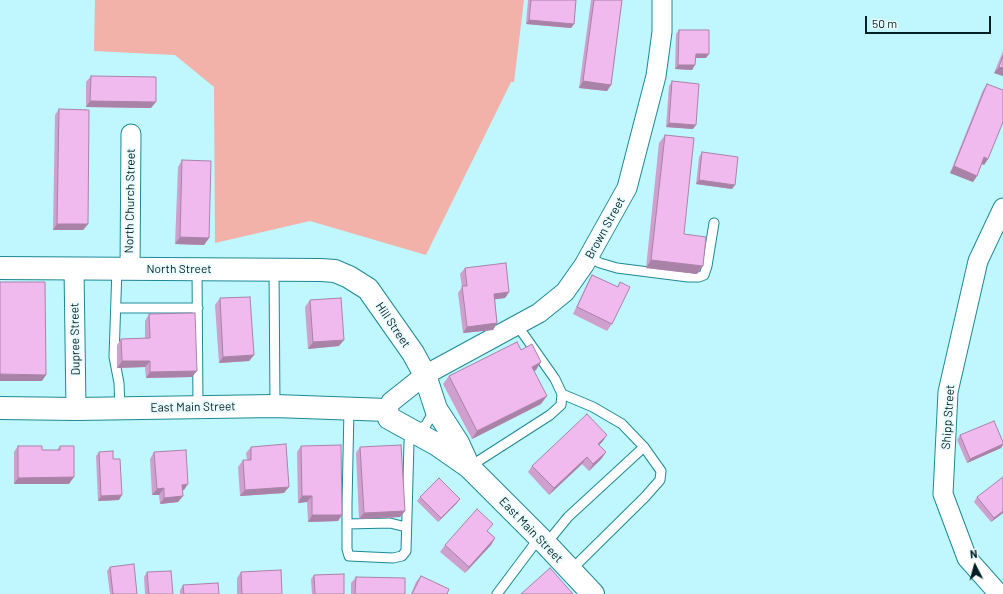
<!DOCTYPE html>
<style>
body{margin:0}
#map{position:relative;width:1003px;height:594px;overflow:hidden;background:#c0f6fe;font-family:Barlow,sans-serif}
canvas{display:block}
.north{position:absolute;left:955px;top:546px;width:40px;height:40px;-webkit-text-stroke:3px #eafcfe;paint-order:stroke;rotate:354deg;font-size:11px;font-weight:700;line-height:16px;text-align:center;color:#001f23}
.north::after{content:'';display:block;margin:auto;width:14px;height:18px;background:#001f23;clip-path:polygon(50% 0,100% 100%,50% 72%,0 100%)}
.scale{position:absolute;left:865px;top:16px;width:126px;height:18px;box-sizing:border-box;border:2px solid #001f23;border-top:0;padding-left:5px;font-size:12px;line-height:14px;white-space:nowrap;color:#001f23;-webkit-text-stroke:3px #eafcfe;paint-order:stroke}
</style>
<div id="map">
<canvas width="1003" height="594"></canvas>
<div class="north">N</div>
<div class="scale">50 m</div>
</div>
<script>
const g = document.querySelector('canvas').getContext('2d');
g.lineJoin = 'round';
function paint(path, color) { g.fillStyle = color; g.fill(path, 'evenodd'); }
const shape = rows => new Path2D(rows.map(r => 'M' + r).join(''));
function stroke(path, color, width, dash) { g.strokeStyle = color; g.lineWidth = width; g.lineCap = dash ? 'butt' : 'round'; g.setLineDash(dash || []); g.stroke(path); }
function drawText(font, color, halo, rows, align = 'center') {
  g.font = font + ' Barlow,sans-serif'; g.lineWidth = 4; g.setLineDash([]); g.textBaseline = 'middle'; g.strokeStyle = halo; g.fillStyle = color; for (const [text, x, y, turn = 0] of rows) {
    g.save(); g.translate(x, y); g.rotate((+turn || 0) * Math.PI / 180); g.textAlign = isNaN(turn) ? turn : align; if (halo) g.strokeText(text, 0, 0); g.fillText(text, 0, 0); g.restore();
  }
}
const green = shape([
 [95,0,524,0,514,82,511,82,426,255,310,221,215,243,214,87,175,55,94,51]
]);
const lane = shape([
 [589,257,600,263,617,268,688,277,699,277,704,275,707,266,714,223],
 [117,268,114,357,119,383,120,408],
 [197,269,198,407],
 [274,270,275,406],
 [116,308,198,308],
 [562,394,593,407,622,424,644,447,661,471,660,480,645,497,570,571],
 [349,409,347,504,347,549,349,556,393,558,402,556,406,551,409,442,413,432,426,425,435,409],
 [469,467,550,415,561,405,562,394,555,379,517,325],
 [347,524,390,523,406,527],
 [546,544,568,517,644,447],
 [497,594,539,538]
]);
const street = shape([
 [74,268,76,409],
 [130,269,131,134],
 [387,410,391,402,425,375,539,313,565,292,584,265,627,188,656,76,662,32,662,0],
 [999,594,967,558,943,494,948,392,978,261,1003,208]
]);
const secondary = shape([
 [0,268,321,270,335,271,349,277,368,289,413,353,425,375,436,409,458,443,468,465],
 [0,408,76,409,275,406,387,410,389,418,436,444,469,467,546,544,593,594]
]);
const wall = shape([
 [528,0,576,0,574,24,571,28,526,24],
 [591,0,622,0,611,85,607,91,579,88],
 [679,30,706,58,696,58,692,70,675,69,676,34],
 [1003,51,1003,76,994,73],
 [91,76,151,108,86,107,86,82],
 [672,81,693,129,666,127,669,86],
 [987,84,988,159,984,165,982,164,977,176,973,182,950,173,983,90],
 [59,109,88,224,83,230,53,230,55,115],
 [665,135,684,234,697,274,646,268,659,143],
 [702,152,732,189,696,184,699,157],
 [182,160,209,238,204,245,175,244,178,167],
 [465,268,509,292,505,298,495,299,497,323,493,330,463,333,458,293,462,287,460,274],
 [592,275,617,287,620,282,612,324,607,331,573,314,588,282],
 [220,298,254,355,249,361,219,363,215,305],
 [310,300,339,346,308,349,305,307],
 [149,314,192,377,146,378,145,367,117,368,117,345,121,339,145,338,145,321],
 [521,350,536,370,534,371,541,404,472,439,443,384,449,376],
 [960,435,1003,442,1003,445,1001,448,967,463,957,440],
 [603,441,599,445,606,452,602,458,589,471,582,464,549,495,528,472,532,466],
 [18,446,42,450,57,450,60,446,69,484,14,484,14,452],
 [301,446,342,515,338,521,308,522,307,502,298,503,297,452],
 [251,447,284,493,240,496,238,467,243,460,247,460,246,453],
 [360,447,405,511,400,517,359,519,356,453],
 [99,452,113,459,119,500,98,501,96,456],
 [154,452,184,490,182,490,183,496,178,502,160,504,159,495,152,495,150,459],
 [420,497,457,503,438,522,417,501],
 [977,497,1003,513,991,522,974,502],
 [488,531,495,538,491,545,465,573,440,552,445,545],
 [110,567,137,594,110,594,107,571],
 [147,572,173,594,145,594,144,577],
 [241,572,282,594,237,594,237,578],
 [314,575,344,594,312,594,311,579],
 [421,576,447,594,411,594,416,582],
 [356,577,405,594,351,594,351,583],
 [183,585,219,594,180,594,180,590]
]);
const shadedWall = shape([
 [529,20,574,24,571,28,526,24],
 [696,54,709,54,706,58,693,58],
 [678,65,695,65,692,70,675,69],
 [999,67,1003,68,1003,76,994,73],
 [583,81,611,85,607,91,579,88],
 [90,101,156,102,151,108,86,107],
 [669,123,696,125,693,129,666,127],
 [984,157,988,159,984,165,980,163],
 [954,166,977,176,973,182,950,173],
 [699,180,735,185,732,189,696,184],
 [57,224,88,224,83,230,53,230],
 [180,237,209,238,204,245,175,244],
 [651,260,703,266,697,274,646,268],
 [509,292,505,298,490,300,494,294],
 [497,323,493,330,463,333,467,327],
 [344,340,339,346,308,349,313,342],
 [254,355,249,361,219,363,223,357],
 [122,361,150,361,145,367,117,368],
 [541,362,536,370,526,375,532,367],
 [197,371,192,377,146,378,150,372],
 [0,374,46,375,42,381,0,381],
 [547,396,541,404,472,439,477,431],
 [607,435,603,441,594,450,598,444],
 [1003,444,1001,448,967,463,970,459],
 [606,452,602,458,589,471,593,464],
 [587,457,582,464,549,495,554,488],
 [74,477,69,484,14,484,18,478],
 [188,484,184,490,177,491,182,485],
 [289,487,284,493,240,496,245,490],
 [164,488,159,495,152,495,157,489],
 [122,495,119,500,98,501,101,496],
 [183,496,178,502,160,504,164,498],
 [302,496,312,496,307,502,298,503],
 [460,499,457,503,438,522,441,518],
 [405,511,400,517,359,519,364,513],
 [1003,511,1003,513,991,522,994,518],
 [312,515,342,515,338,521,308,522],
 [495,538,491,545,465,573,469,567]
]);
const building = shape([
 [531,0,576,0,574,24,529,20,531,0],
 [594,0,622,0,611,85,583,81,594,0],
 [679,30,709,30,709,54,696,54,695,65,678,65,679,30],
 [1003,56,1003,68,999,67,1003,56],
 [91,76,156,77,156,102,90,101,91,76],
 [672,81,699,84,696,125,669,123,672,81],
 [987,84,1003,90,1003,122,988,159,984,157,977,176,954,166,987,84],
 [59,109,89,110,88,224,57,224,59,109],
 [665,135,694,138,684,234,706,237,703,266,651,260,665,135],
 [702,152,738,157,735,185,699,180,702,152],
 [182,160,211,161,209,238,180,237,182,160],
 [506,263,509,292,494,294,497,323,467,327,462,286,467,286,465,268,506,263],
 [592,275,618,287,620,282,630,287,612,324,577,307,592,275],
 [0,282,45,282,46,375,0,374,0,282],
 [250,297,254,355,223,357,220,298,250,297],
 [341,298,344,340,313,342,310,300,341,298],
 [195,313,197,371,150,372,150,361,122,361,121,339,150,338,149,314,195,313],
 [517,342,521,350,532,344,541,362,532,367,547,396,477,431,449,376,517,342],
 [587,414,607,435,598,444,606,452,593,464,587,457,554,488,532,466,587,414],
 [994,421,1003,442,1003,444,970,459,960,435,994,421],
 [286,444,289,487,245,490,243,460,251,460,251,447,286,444],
 [341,445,342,515,312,515,312,496,302,496,301,446,341,445],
 [401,445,405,511,364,513,360,447,401,445],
 [18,446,42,446,42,450,60,450,60,446,74,446,74,477,18,478,18,446],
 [186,450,188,484,182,485,183,496,164,498,164,488,157,489,154,452,186,450],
 [113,451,113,459,120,459,122,495,101,496,99,452,113,451],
 [1003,477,1003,511,994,518,977,497,1003,477],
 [439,478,460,499,441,518,420,497,439,478],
 [477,509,493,524,487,531,495,538,469,567,445,545,477,509],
 [134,564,137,594,113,594,110,567,134,564],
 [550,568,573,594,521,594,550,568],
 [281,570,282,594,242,594,241,572,281,570],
 [171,571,173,594,149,594,147,572,171,571],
 [344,574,344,594,315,594,314,575,344,574],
 [421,576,449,589,447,594,412,594,421,576],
 [356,577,405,578,405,594,355,594,356,577],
 [218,583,219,594,184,594,183,585,218,583]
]);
const streetNames = [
 ["North Church Street",130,201,-89],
 ["Brown Street",605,228,-61],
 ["North Street",179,269],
 ["Hill Street",393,325,56],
 ["Dupree Street",75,339,-91],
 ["East Main Street",193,407,-1],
 ["Shipp Street",948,417,-86],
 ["East Main Street",531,530,46]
];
paint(green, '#f2b1a9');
stroke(lane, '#1c8996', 11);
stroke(street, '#1c8996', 21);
stroke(secondary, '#1c8996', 24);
stroke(lane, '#fff', 9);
stroke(street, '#fff', 19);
stroke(secondary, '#fff', 22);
paint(wall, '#cfa0ce');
paint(shadedWall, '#a982a7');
paint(building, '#f1baef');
stroke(building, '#a982a7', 1);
drawText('12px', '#001f23', '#eafcfe', streetNames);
</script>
